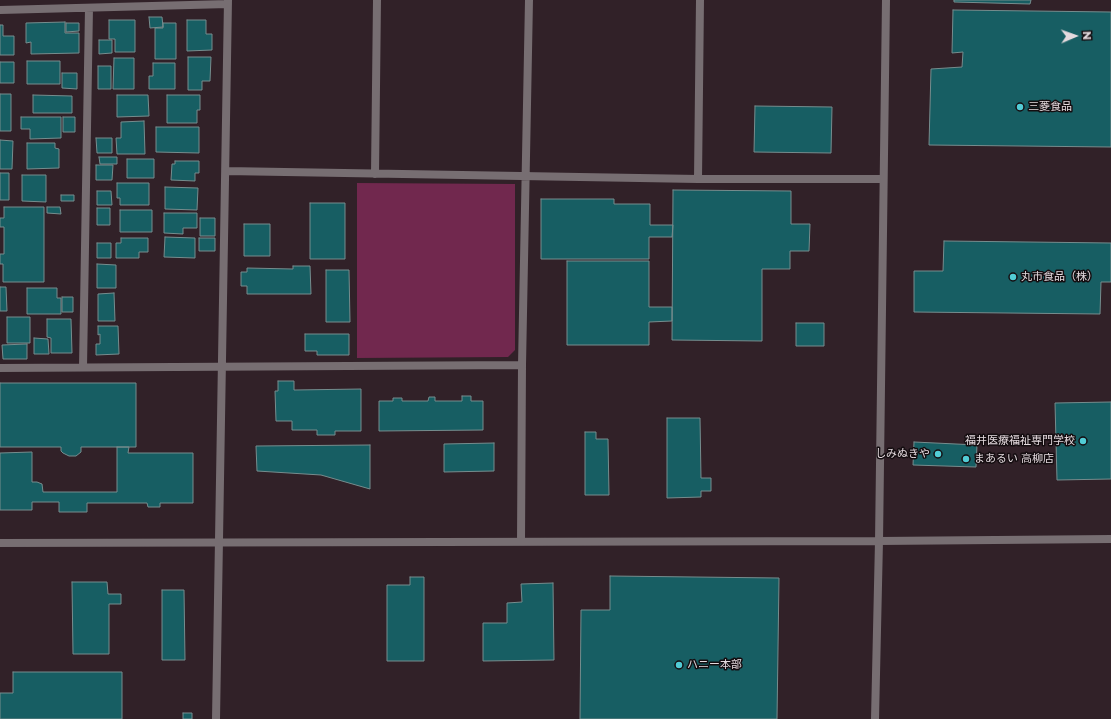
<!DOCTYPE html>
<meta charset="utf-8">
<style>
body{margin:0}
#map{position:relative;width:1111px;height:719px;overflow:hidden;background:#312128;font-family:Montserrat,sans-serif}
canvas{display:block}
.north{position:absolute;left:1055px;top:16px;width:40px;height:40px;-webkit-text-stroke:3px #140d10;paint-order:stroke;rotate:88deg;font-size:11px;font-weight:700;line-height:16px;text-align:center;color:#e4dade}
.north::after{content:'';display:block;margin:auto;width:14px;height:18px;background:#e4dade;clip-path:polygon(50% 0,100% 100%,50% 72%,0 100%)}
</style>
<div id="map">
<canvas width="1111" height="719"></canvas>
<div class="north">N</div>
</div>
<script>
const g = document.querySelector('canvas').getContext('2d');
g.lineJoin = 'round';
function paint(path, color) { g.fillStyle = color; g.fill(path, 'evenodd'); }
const shape = rows => new Path2D(rows.map(r => 'M' + r).join(''));
function stroke(path, color, width, dash) { g.strokeStyle = color; g.lineWidth = width; g.lineCap = dash ? 'butt' : 'round'; g.setLineDash(dash || []); g.stroke(path); }
function drawText(font, color, halo, rows, align = 'center') {
  g.font = font + ' Montserrat,"Noto Sans JP",sans-serif'; g.lineWidth = 3; g.setLineDash([]); g.textBaseline = 'middle'; g.strokeStyle = halo; g.fillStyle = color; for (const [text, x, y, turn = 0] of rows) {
    g.save(); g.translate(x, y); g.rotate((+turn || 0) * Math.PI / 180); g.textAlign = isNaN(turn) ? turn : align; if (halo) g.strokeText(text, 0, 0); g.fillText(text, 0, 0); g.restore();
  }
}
const green = shape([
 [357,183,515,184,515,350,508,357,357,358]
]);
const building = shape([
 [954,0,1031,0,1030,4,954,2,954,0],
 [953,10,1111,12,1111,147,929,145,931,69,962,67,963,52,952,53,953,10],
 [149,17,162,17,163,27,150,28,149,17],
 [109,20,135,20,135,52,115,52,115,39,109,39,109,20],
 [187,20,206,20,206,34,212,34,212,50,187,51,187,20],
 [65,22,65,33,79,33,79,53,31,54,31,42,26,43,26,23,65,22],
 [66,23,79,23,79,31,66,32,66,23],
 [163,23,176,23,176,59,155,59,155,28,163,28,163,23],
 [0,25,3,25,3,36,14,36,14,55,0,55,0,25],
 [99,40,112,40,112,53,99,54,99,40],
 [188,57,211,57,210,81,202,81,202,90,188,90,188,57],
 [114,58,134,58,134,89,113,89,114,58],
 [27,61,60,61,60,84,27,84,27,61],
 [0,62,14,62,14,83,0,83,0,62],
 [153,63,175,63,175,89,149,89,149,76,153,76,153,63],
 [98,66,111,66,111,89,98,89,98,66],
 [62,73,77,73,77,89,62,88,62,73],
 [0,94,11,94,11,131,0,131,0,94],
 [33,95,72,96,72,113,33,113,33,95],
 [117,95,148,95,149,116,117,117,117,95],
 [167,95,200,95,200,110,197,110,197,123,167,123,167,95],
 [755,106,832,107,831,153,754,152,755,106],
 [21,117,61,117,61,138,30,139,30,129,21,129,21,117],
 [63,117,75,117,75,132,63,132,63,117],
 [144,121,145,154,117,154,116,138,121,138,121,122,144,121],
 [156,127,199,127,199,153,156,152,156,127],
 [96,138,112,138,112,153,97,153,96,138],
 [0,140,13,141,12,169,0,169,0,140],
 [27,143,55,143,55,148,59,149,59,168,27,169,27,143],
 [99,157,117,157,117,164,100,164,99,157],
 [127,159,154,159,154,178,127,178,127,159],
 [175,161,199,161,199,173,195,173,195,181,171,180,172,164,175,164,175,161],
 [96,165,113,165,112,180,96,180,96,165],
 [0,173,9,173,9,200,0,200,0,173],
 [22,175,46,175,46,202,22,201,22,175],
 [117,183,149,183,149,205,120,205,120,198,117,198,117,183],
 [165,187,198,188,197,210,165,209,165,187],
 [673,190,791,191,791,224,810,224,809,251,790,251,790,269,762,269,762,341,672,340,673,190],
 [97,191,111,191,112,205,97,205,97,191],
 [61,195,74,195,74,201,61,201,61,195],
 [541,199,614,199,614,204,650,204,650,225,673,225,672,237,649,237,649,259,541,259,541,199],
 [310,203,345,203,345,259,310,259,310,203],
 [4,207,44,207,44,282,3,282,3,264,0,264,0,254,4,254,4,227,0,227,0,218,4,218,4,207],
 [47,207,60,207,61,214,47,213,47,207],
 [97,208,110,208,110,225,97,225,97,208],
 [120,210,152,210,152,232,120,232,120,210],
 [164,213,197,213,197,228,183,228,183,234,164,233,164,213],
 [200,218,215,218,215,236,200,236,200,218],
 [244,224,270,224,270,256,244,256,244,224],
 [165,237,195,238,195,258,164,257,165,237],
 [121,238,148,238,148,252,139,252,139,258,116,258,116,243,121,243,121,238],
 [199,238,215,238,215,251,199,251,199,238],
 [944,241,1111,243,1111,282,1101,282,1100,314,914,312,914,271,943,271,944,241],
 [97,243,111,243,111,258,97,258,97,243],
 [567,261,649,261,649,307,672,307,672,321,649,322,649,345,567,345,567,261],
 [97,264,116,265,116,288,97,288,97,264],
 [293,266,310,266,311,294,247,294,247,286,241,286,241,272,247,272,247,268,293,269,293,266],
 [326,270,349,270,350,322,326,322,326,270],
 [0,287,6,287,7,311,0,311,0,287],
 [27,288,57,288,57,298,61,298,61,314,27,314,27,288],
 [114,293,115,321,98,321,98,294,114,293],
 [62,297,73,297,73,312,62,312,62,297],
 [7,317,30,317,30,343,7,343,7,317],
 [47,319,71,319,72,353,51,353,51,338,47,337,47,319],
 [796,323,824,323,824,346,796,346,796,323],
 [98,326,118,326,119,354,96,355,96,344,100,344,100,334,98,335,98,326],
 [305,334,349,334,349,355,317,355,317,351,305,351,305,334],
 [34,338,48,339,49,354,34,354,34,338],
 [27,344,27,359,3,359,2,345,27,344],
 [278,381,294,381,294,390,361,389,361,431,335,431,335,435,317,435,317,430,292,430,292,421,276,421,275,391,278,391,278,381],
 [0,383,136,383,136,447,81,447,81,452,76,456,69,456,63,453,61,451,61,447,0,447,0,383],
 [462,396,471,396,471,401,483,401,483,430,379,431,379,401,393,401,393,398,402,398,402,401,428,401,429,397,435,397,435,401,462,401,462,396],
 [1111,402,1111,479,1057,480,1055,403,1111,402],
 [667,418,700,418,701,478,711,478,711,491,701,491,701,497,667,498,667,418],
 [585,432,596,432,596,439,608,439,609,495,585,495,585,432],
 [914,442,977,445,976,467,913,465,914,442],
 [494,443,494,471,444,472,444,444,494,443],
 [370,445,370,489,321,475,257,471,256,446,370,445],
 [117,447,129,447,128,453,193,453,193,503,160,503,160,507,148,507,147,503,87,503,87,512,59,512,59,502,32,502,32,510,0,510,0,453,32,452,32,482,37,482,42,484,43,492,117,492,117,447],
 [610,576,779,578,777,719,580,719,581,610,610,610,610,576],
 [410,577,424,577,424,661,387,661,387,585,410,585,410,577],
 [72,582,107,582,108,594,121,594,121,604,109,604,109,654,73,654,72,582],
 [553,583,554,660,483,661,483,623,507,623,507,603,522,602,521,584,553,583],
 [162,590,184,590,185,660,162,660,162,590],
 [13,672,122,672,122,719,0,719,0,693,13,693,13,672],
 [183,713,192,713,192,719,183,719,183,713]
]);
const minor = shape([
 [0,10,228,4],
 [226,171,698,179,883,179],
 [375,174,377,0],
 [698,179,700,0],
 [83,367,89,8],
 [0,368,522,365],
 [521,541,522,365,529,0],
 [216,719,228,0]
]);
const tertiary = shape([
 [0,543,879,541,1111,539],
 [875,719,879,541,886,0]
]);
const markers = [
 [1020,107,4,"#52ccd5"],
 [1013,277,4,"#52ccd5"],
 [1083,441,4,"#52ccd5"],
 [938,454,4,"#52ccd5"],
 [966,459,4,"#52ccd5"],
 [679,665,4,"#52ccd5"]
];
const poiNames = [
 ["三菱食品",1028,107],
 ["丸市食品（株）",1021,277],
 ["福井医療福祉専門学校",1075,441,"right"],
 ["しみぬきや",930,454,"right"],
 ["まあるい 高柳店",974,459],
 ["ハニー本部",687,665]
];
paint(green, '#71284e');
paint(building, '#175e63');
stroke(building, '#768d8e', 1);
stroke(minor, '#776e72', 8);
stroke(tertiary, '#776e72', 8);
for (const [x, y, r, color] of markers) { const dot = new Path2D(); dot.arc(x, y, r, 0, 2 * Math.PI); g.fillStyle = color; g.fill(dot); stroke(dot, '#140d10', 1.5); }
drawText('11px', '#e4dade', '#140d10', poiNames, 'left');
</script>
